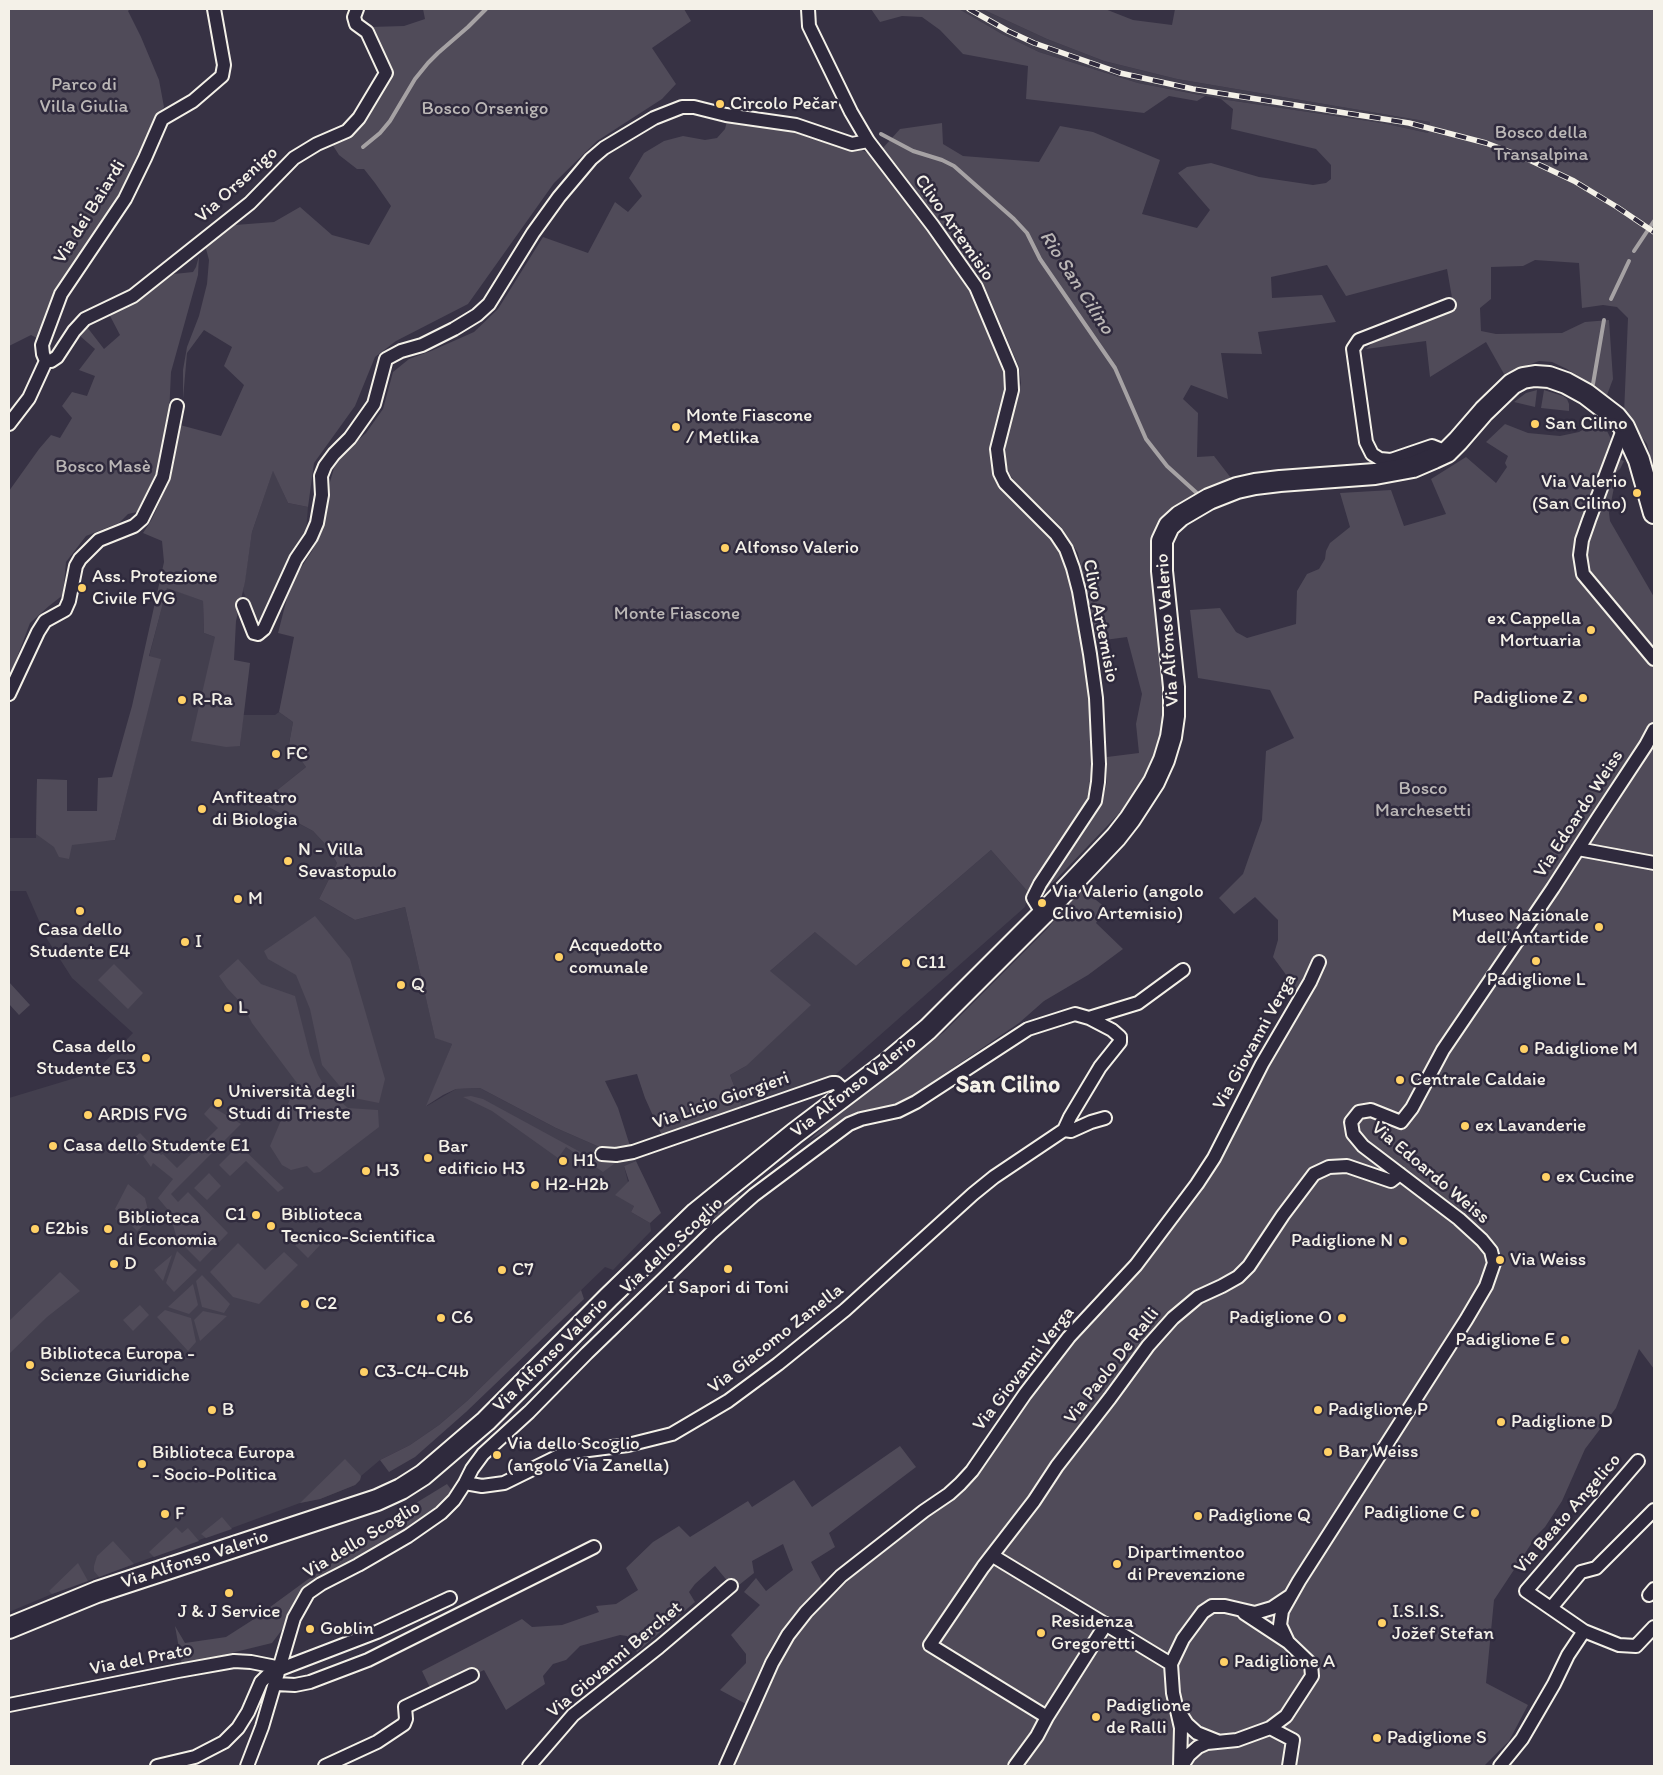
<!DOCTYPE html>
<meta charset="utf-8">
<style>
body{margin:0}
#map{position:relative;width:1663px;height:1775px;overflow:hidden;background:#373244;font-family:Itim,sans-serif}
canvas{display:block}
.frame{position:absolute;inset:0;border:10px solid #f4f1e8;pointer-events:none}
</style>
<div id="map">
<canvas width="1663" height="1775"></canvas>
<div class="frame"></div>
</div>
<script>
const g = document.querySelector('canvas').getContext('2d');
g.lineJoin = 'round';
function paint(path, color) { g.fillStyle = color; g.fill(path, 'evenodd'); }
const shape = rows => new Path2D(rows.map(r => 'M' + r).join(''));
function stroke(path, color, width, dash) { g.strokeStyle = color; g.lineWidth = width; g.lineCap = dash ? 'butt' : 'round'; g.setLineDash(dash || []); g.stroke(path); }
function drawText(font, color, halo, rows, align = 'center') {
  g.font = font + ' Itim,sans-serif'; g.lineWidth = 5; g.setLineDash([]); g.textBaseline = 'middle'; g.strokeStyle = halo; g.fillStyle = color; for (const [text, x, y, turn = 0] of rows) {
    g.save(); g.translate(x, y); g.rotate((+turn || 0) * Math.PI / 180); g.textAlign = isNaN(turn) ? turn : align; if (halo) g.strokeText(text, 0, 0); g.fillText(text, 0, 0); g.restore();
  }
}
const built = shape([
 [959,9,982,9,1047,39,1104,61,1177,79,1430,122,1428,133,1382,123,1221,99,1138,83,1039,52,1002,34],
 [273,470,288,503,308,507,306,531,300,548,259,626,243,591,252,532],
 [167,587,203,601,204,633,215,637,240,746,243,715,275,715,279,712,293,722,289,744,306,767,261,803,313,831,326,845,337,863,319,899,355,920,405,907,435,1037,452,1044,427,1106,456,1089,480,1088,556,1128,604,1149,651,1142,743,1109,730,1075,746,1066,770,971,816,931,856,966,991,850,1029,893,1025,907,836,1074,829,1089,635,1156,636,1161,624,1166,634,1206,631,1212,650,1223,651,1231,613,1270,605,1267,467,1401,439,1425,410,1445,380,1460,361,1476,360,1480,355,1485,320,1499,300,1503,52,1594,9,1612,9,1206,10,1187,9,1098,95,1072,133,1033,72,978,47,939,26,891,9,891,9,838,36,838,37,779,67,780,66,843,115,840,160,659,149,657]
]);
const green = shape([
 [9,9,130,9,128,11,141,37,159,80,164,107,159,113,121,195,55,293,41,340,31,335,9,346],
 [423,9,684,9,691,21,652,48,676,84,662,99,597,141,554,183,468,304,396,341,375,357,355,406,314,463,308,507,288,503,273,471,252,532,245,582,236,621,234,660,250,663,240,746,226,747,191,741,215,637,204,633,203,601,167,588,149,656,161,659,115,840,72,845,69,859,59,857,54,847,36,834,37,779,67,780,67,811,97,811,98,778,112,777,132,706,164,562,162,541,143,533,152,519,170,479,180,425,221,436,244,385,224,366,232,347,204,330,187,353,183,399,183,370,187,347,199,316,207,284,209,260,205,245,235,225,274,222,300,207,332,235,369,245,391,206,375,183,364,169,357,169,339,155,332,144,353,131,368,116,392,72,370,27,404,26,425,19],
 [871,9,959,9,1002,34,1039,52,1138,83,1205,96,1197,101,1169,96,1144,113,1026,99,1028,66,963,54,940,30,922,17,902,16,880,22],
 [982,9,1105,9,1133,20,1172,25,1175,9,1654,9,1654,471,1647,444,1624,414,1628,318,1617,307,1603,305,1582,308,1579,263,1535,260,1523,266,1491,267,1491,299,1480,308,1481,331,1496,334,1562,333,1585,322,1609,320,1613,379,1607,395,1567,369,1552,362,1539,361,1504,374,1486,342,1430,377,1426,341,1366,349,1379,337,1454,309,1447,269,1346,296,1327,265,1271,277,1272,298,1322,295,1336,322,1258,332,1262,354,1221,353,1228,399,1191,385,1183,399,1198,413,1197,457,1214,456,1231,478,1209,486,1172,507,1157,528,1151,556,1167,703,1162,738,1152,764,1129,803,1045,891,1101,806,1107,782,1107,757,1139,753,1136,724,1142,694,1127,637,1097,641,1078,553,1062,528,1015,482,1009,473,1005,460,1006,439,1021,383,1019,367,983,283,961,252,882,149,900,129,942,123,943,144,963,156,1039,162,1060,126,1093,132,1160,160,1142,214,1197,228,1210,210,1178,173,1187,167,1211,163,1259,177,1313,185,1326,183,1331,179,1331,165,1316,149,1231,129,1233,109,1221,99,1382,123,1428,133,1430,122,1177,79,1104,61,1047,39],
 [727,121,803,133,846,147,862,150,871,155,951,259,974,294,1003,363,1006,378,1000,486,1052,538,1063,555,1074,589,1082,641,1091,715,1094,761,1091,794,1078,819,1029,893,991,850,856,966,815,932,770,971,811,1005,746,1066,730,1075,743,1109,663,1138,645,1098,637,1074,605,1081,618,1108,630,1146,604,1149,556,1128,480,1088,456,1089,443,1095,426,1106,452,1044,435,1038,405,907,355,920,319,899,337,863,326,845,313,831,261,803,306,767,289,744,293,722,279,712,294,637,278,633,288,594,297,574,312,551,322,531,328,506,330,482,334,468,344,453,366,433,383,409,393,372,409,359,431,351,474,332,498,309,543,237,588,253,615,202,628,212,642,196,629,178,644,153,664,141,683,136,705,140,717,138,725,129],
 [199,256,198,275,171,372,169,415,163,450,149,493,137,512,128,514,119,523,86,536,66,562,63,595,49,606,30,623,9,679,9,491,39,449,51,435,60,438,72,418,62,406,72,392,87,396,95,376,79,370,95,349,80,336,87,327,104,349,120,335,109,314,133,304,174,274,193,272,196,267],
 [1537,390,1535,407,1514,402,1526,393],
 [1544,390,1563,396,1567,399,1569,404,1569,411,1541,408],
 [1598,421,1603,423,1612,441,1606,454,1624,461,1620,469,1612,476,1615,482,1609,513,1610,521,1654,597,1654,1369,1639,1349,1616,1408,1585,1449,1562,1501,1545,1527,1537,1535,1494,1600,1486,1683,1528,1705,1509,1741,1484,1766,732,1766,774,1667,792,1638,831,1596,872,1559,937,1509,1029,1398,1232,1135,1325,961,1317,956,1298,991,1273,957,1278,940,1278,920,1255,897,1234,914,1219,898,1243,874,1262,820,1266,751,1294,738,1270,690,1198,678,1190,610,1220,608,1236,632,1247,638,1296,624,1297,591,1307,574,1319,569,1325,559,1326,551,1330,543,1350,527,1340,493,1391,490,1404,526,1446,514,1431,479,1466,457,1496,483,1507,467,1505,463,1508,456,1486,442,1505,424,1528,433,1560,436,1579,432],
 [1081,888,1106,908,1096,923,1123,949,1088,975,1044,1001,1019,1023,910,1097,885,1108,848,1118,808,1141,844,1109,944,1032,1047,929],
 [315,916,350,959,385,1079,379,1103,349,1097,322,1065,310,1009,296,975,268,959,264,951],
 [238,959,261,984,295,996,310,1055,318,1075,327,1090,348,1108,378,1110,379,1127,320,1172,314,1173,307,1166,291,1170,282,1165,270,1146,297,1083,252,1023,243,1005,227,988,219,976],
 [114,964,143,993,128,1009,98,980],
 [9,982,30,1005,19,1015,9,1004],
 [471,1096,483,1099,595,1160,618,1161,603,1172,566,1147,558,1158,492,1111,463,1097],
 [211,1106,241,1124,171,1194,178,1202,188,1192,228,1233,200,1262,177,1239,169,1211,158,1198,173,1179,153,1163,151,1167,143,1156,147,1153,144,1149,137,1155,128,1143,140,1133,161,1155,163,1154,177,1168,218,1128,204,1114],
 [239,1145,284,1188,278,1192,246,1161,230,1176,219,1165],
 [636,1161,661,1213,650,1223,631,1212,634,1206,615,1195,629,1181,624,1166],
 [209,1173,221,1186,207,1200,194,1188],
 [128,1184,145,1198,150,1219,137,1231,115,1209],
 [738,1195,740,1196,739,1202,721,1217,714,1218,714,1215],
 [307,1233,320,1245,308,1258,295,1245],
 [238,1243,265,1270,284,1252,298,1265,259,1304,233,1297,210,1272],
 [177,1251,197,1270,174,1292,166,1283],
 [172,1255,163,1281,154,1270],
 [60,1272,80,1291,47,1317,9,1354,9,1321],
 [202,1275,230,1304,224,1313,202,1307,196,1281],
 [193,1284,198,1305,189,1314,168,1307],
 [581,1290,584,1299,466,1412,415,1457,389,1472,380,1460,410,1445,439,1425,467,1401],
 [140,1305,149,1315,133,1331,123,1320],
 [165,1310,191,1318,196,1342,188,1351,157,1317],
 [203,1311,227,1316,200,1341,194,1320],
 [900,1446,916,1467,829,1533,835,1547,811,1562,824,1586,799,1611,776,1639,762,1665,746,1704,720,1690,746,1663,746,1654,731,1635,760,1605,744,1592,756,1578,766,1591,793,1570,783,1544,752,1561,754,1573,734,1589,715,1566,695,1584,689,1592,695,1602,637,1652,627,1636,620,1635,580,1646,566,1660,553,1664,543,1676,545,1684,506,1710,484,1670,433,1694,422,1671,522,1619,532,1627,562,1625,599,1612,596,1606,616,1604,638,1590,626,1568,653,1542,679,1526,690,1537,748,1501,752,1507,794,1480,812,1507],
 [345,1459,361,1476,360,1480,355,1485,320,1499,300,1503],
 [447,1484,453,1492,422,1521,362,1557,321,1576,299,1593,287,1623,272,1643,182,1665,175,1626,185,1643,226,1637,251,1621,307,1580,393,1523,393,1517],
 [222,1517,232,1529,206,1538,201,1534],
 [176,1527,182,1533,188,1528,199,1541,154,1557,149,1552],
 [113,1541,134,1564,99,1577,94,1571,94,1566,97,1556],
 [78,1563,88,1581,52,1594,49,1591]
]);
const stream = shape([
 [881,134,913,151,942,160,954,166,1014,219,1027,233,1040,259,1115,368,1146,439,1167,466,1199,495],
 [363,147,380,133,390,121,415,79,428,63,438,53,468,27,486,9],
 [1634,251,1654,221],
 [1611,299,1629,261],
 [1593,384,1604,320]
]);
const street = shape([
 [808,9,809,26,851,112,868,141,933,226,976,287,1011,370,1012,390,997,449,1000,473,1005,483,1056,534,1066,549,1073,568,1079,591,1090,654,1096,698,1099,764,1098,782,1095,801,1040,884,1033,898,1043,914],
 [46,361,51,361,57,357,74,331,85,319,133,296,250,203,294,158,317,144,347,131,359,118,386,73,367,32,356,24,354,17,357,9],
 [9,424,29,398,46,361,43,354,42,345,61,294,125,199,145,158,162,119,193,101,222,76,224,65,214,9],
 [1624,427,1589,520,1582,540,1580,555,1583,574,1654,659],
 [1447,452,1432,446,1391,460,1380,459,1372,454,1366,442,1353,349,1359,340,1449,305],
 [243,605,254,633,258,634,264,629,296,559,311,537,317,523,322,495,321,476,325,466,334,454,350,438,374,404,386,359,401,351,422,345,454,329,477,315,489,304,533,233,559,197,591,159,604,148,654,118,682,107,694,107,726,115,796,125,852,144,868,141],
 [9,694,38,632,45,621,65,610,69,601,76,566,80,559,99,540,134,526,142,519,163,477,177,406],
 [1578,849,1654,863],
 [1064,1130,1071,1131,1091,1122,1105,1118],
 [602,1154,616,1155,633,1152,832,1083,836,1083,848,1094],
 [1638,1461,1526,1591,1584,1631,1619,1645,1636,1646,1654,1627],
 [465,1483,482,1486,504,1483,565,1453,628,1445,672,1434,728,1401,778,1364,845,1310,973,1194,994,1177,1064,1130,1070,1117,1100,1067,1120,1042,1120,1037,1112,1030,1089,1018],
 [993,1556,1171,1664],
 [1649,1595,1654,1589],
 [1551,1608,1581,1572,1596,1568,1654,1510],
 [1244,1613,1288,1642],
 [276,1684,295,1685,310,1682,368,1660,594,1547],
 [9,1705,178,1671,234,1661,251,1662,281,1668],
 [1180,1713,1187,1724,1197,1733,1217,1741],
 [1047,1717,930,1645,983,1567,1034,1501,1057,1466,1110,1398,1148,1346,1173,1318,1198,1297,1222,1286,1238,1277,1249,1266,1283,1215,1314,1174,1329,1167,1347,1166,1391,1181,1400,1174],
 [1270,1728,1293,1740,1289,1766],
 [157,1766,195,1757,224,1742,238,1728,248,1712,261,1682,270,1673,377,1632,450,1598],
 [247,1766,262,1727,294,1618,308,1593,321,1584,358,1565,408,1536,441,1513,454,1500,465,1483,472,1469,483,1454,529,1412,587,1353,712,1232,754,1195,849,1124,861,1119,898,1111,916,1102,1028,1029,1075,1014,1089,1018,1138,1003,1183,970],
 [325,1766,377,1742,404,1724,406,1719,405,1707,472,1675],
 [529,1766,573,1715,659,1647,731,1586],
 [726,1766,772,1663,788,1635,806,1612,841,1576,924,1511,949,1494,960,1484,972,1471,1025,1394,1069,1337,1136,1265,1197,1184,1214,1158,1262,1064,1310,982,1319,962],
 [1015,1766,1037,1736,1047,1717,1106,1624],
 [1180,1766,1181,1728,1173,1693,1171,1664,1183,1639,1203,1612,1212,1606,1225,1606,1255,1613,1272,1608,1290,1596],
 [1182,1766,1189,1755,1198,1747,1207,1743,1237,1740,1270,1728,1286,1716,1312,1676,1311,1664,1288,1642,1280,1625,1282,1611,1299,1581,1466,1320,1486,1286,1494,1263,1491,1251,1482,1240,1459,1219,1363,1146,1353,1134,1351,1122,1359,1112,1371,1110,1401,1122,1412,1108,1443,1050,1553,888,1598,818,1646,745,1654,730],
 [1500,1766,1522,1739,1554,1684,1568,1655,1584,1631]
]);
const primary = shape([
 [9,1628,97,1592,377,1500,401,1489,423,1475,486,1421,608,1298,696,1213,795,1133,890,1061,928,1029,1043,914,1116,837,1130,819,1154,782,1164,760,1171,737,1174,716,1174,687,1162,571,1162,541,1169,526,1180,516,1209,499,1237,488,1255,484,1280,481,1375,474,1413,467,1434,458,1447,452,1458,441,1484,411,1512,384,1523,378,1535,376,1549,377,1566,383,1586,394,1616,417,1624,427,1639,460,1654,513]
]);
const rail = shape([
 [969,9,1008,31,1034,43,1120,73,1193,89,1409,123,1486,143,1523,157,1574,181,1617,207,1654,232]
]);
const markers = [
 [720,104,5,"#ffd166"],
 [1535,424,5,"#ffd166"],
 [676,427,5,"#ffd166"],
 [1637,493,5,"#ffd166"],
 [725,548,5,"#ffd166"],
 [82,588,5,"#ffd166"],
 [1591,630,5,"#ffd166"],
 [1583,698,5,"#ffd166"],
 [182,700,5,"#ffd166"],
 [276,754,5,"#ffd166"],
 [202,809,5,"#ffd166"],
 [288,861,5,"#ffd166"],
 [238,899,5,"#ffd166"],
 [1042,903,5,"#ffd166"],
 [80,911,5,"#ffd166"],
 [1599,927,5,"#ffd166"],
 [185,942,5,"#ffd166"],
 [559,957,5,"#ffd166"],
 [1536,961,5,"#ffd166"],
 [906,963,5,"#ffd166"],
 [401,985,5,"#ffd166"],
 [228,1008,5,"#ffd166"],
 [1524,1049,5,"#ffd166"],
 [146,1058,5,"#ffd166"],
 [1400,1080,5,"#ffd166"],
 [218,1103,5,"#ffd166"],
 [88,1115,5,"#ffd166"],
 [1465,1126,5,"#ffd166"],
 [53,1146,5,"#ffd166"],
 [428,1158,5,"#ffd166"],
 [563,1161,5,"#ffd166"],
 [366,1171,5,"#ffd166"],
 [1546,1177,5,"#ffd166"],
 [535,1185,5,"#ffd166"],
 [256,1215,5,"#ffd166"],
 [271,1226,5,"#ffd166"],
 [35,1229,5,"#ffd166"],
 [108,1229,5,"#ffd166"],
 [1403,1241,5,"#ffd166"],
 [1500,1260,5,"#ffd166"],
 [114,1264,5,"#ffd166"],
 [728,1269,5,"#ffd166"],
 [502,1270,5,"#ffd166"],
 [305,1304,5,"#ffd166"],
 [441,1318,5,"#ffd166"],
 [1342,1318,5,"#ffd166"],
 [1565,1340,5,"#ffd166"],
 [30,1365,5,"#ffd166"],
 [364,1372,5,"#ffd166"],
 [212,1410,5,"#ffd166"],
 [1318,1410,5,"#ffd166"],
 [1501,1422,5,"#ffd166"],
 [1328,1452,5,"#ffd166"],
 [497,1455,5,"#ffd166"],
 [142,1464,5,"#ffd166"],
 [1475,1513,5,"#ffd166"],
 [165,1514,5,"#ffd166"],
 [1198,1516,5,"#ffd166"],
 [1117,1564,5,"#ffd166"],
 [229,1593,5,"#ffd166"],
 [1382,1623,5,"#ffd166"],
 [310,1629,5,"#ffd166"],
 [1041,1633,5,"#ffd166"],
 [1224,1662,5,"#ffd166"],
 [1096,1717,5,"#ffd166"],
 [1377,1738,5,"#ffd166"]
];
const parkNames = [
 ["Parco di",84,85],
 ["Villa Giulia",84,107],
 ["Bosco Orsenigo",485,109],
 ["Bosco della",1541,133],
 ["Transalpina",1541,155],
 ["Bosco Masè",103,467],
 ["Monte Fiascone",677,614],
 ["Bosco",1423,789],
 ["Marchesetti",1423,811]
];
const poiNames = [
 ["Circolo Pečar",730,104],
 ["Monte Fiascone",686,416],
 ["/ Metlika",686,438],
 ["San Cilino",1545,424],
 ["Via Valerio",1627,482,"right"],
 ["(San Cilino)",1627,504,"right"],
 ["Alfonso Valerio",735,548],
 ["Ass. Protezione",92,577],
 ["Civile FVG",92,599],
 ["ex Cappella",1581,619,"right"],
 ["Mortuaria",1581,641,"right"],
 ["Padiglione Z",1573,698,"right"],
 ["R-Ra",192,700],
 ["FC",286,754],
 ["Anfiteatro",212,798],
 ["di Biologia",212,820],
 ["N - Villa",298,850],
 ["Sevastopulo",298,872],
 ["Via Valerio (angolo",1052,892],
 ["Clivo Artemisio)",1052,914],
 ["M",248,899],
 ["Museo Nazionale",1589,916,"right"],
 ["dell'Antartide",1589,938,"right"],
 ["Casa dello",80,930,"center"],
 ["Studente E4",80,952,"center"],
 ["I",195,942],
 ["Acquedotto",569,946],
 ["comunale",569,968],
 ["C11",916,963],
 ["Padiglione L",1536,980,"center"],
 ["Q",411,985],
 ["L",238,1008],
 ["Casa dello",136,1047,"right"],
 ["Studente E3",136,1069,"right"],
 ["Padiglione M",1534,1049],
 ["Centrale Caldaie",1410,1080],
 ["Università degli",228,1092],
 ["Studi di Trieste",228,1114],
 ["ARDIS FVG",98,1115],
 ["ex Lavanderie",1475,1126],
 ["Casa dello Studente E1",63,1146],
 ["Bar",438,1147],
 ["edificio H3",438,1169],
 ["H1",573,1161],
 ["H3",376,1171],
 ["ex Cucine",1556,1177],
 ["H2-H2b",545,1185],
 ["C1",246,1215,"right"],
 ["Biblioteca",281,1215],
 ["Tecnico-Scientifica",281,1237],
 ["Biblioteca",118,1218],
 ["di Economia",118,1240],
 ["E2bis",45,1229],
 ["Padiglione N",1393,1241,"right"],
 ["Via Weiss",1510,1260],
 ["D",124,1264],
 ["C7",512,1270],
 ["I Sapori di Toni",728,1288,"center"],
 ["C2",315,1304],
 ["C6",451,1318],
 ["Padiglione O",1332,1318,"right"],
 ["Padiglione E",1555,1340,"right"],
 ["Biblioteca Europa -",40,1354],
 ["Scienze Giuridiche",40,1376],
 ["C3-C4-C4b",374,1372],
 ["B",222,1410],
 ["Padiglione P",1328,1410],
 ["Padiglione D",1511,1422],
 ["Via dello Scoglio",507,1444],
 ["(angolo Via Zanella)",507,1466],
 ["Bar Weiss",1338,1452],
 ["Biblioteca Europa",152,1453],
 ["- Socio-Politica",152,1475],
 ["Padiglione C",1465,1513,"right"],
 ["F",175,1514],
 ["Padiglione Q",1208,1516],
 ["Dipartimentoo",1127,1553],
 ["di Prevenzione",1127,1575],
 ["J & J Service",229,1612,"center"],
 ["I.S.I.S.",1392,1612],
 ["Jožef Stefan",1392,1634],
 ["Residenza",1051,1622],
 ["Gregoretti",1051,1644],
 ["Goblin",320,1629],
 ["Padiglione A",1234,1662],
 ["Padiglione",1106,1706],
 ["de Ralli",1106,1728],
 ["Padiglione S",1387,1738]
];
const streetNames = [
 ["Via Orsenigo",237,185,-42],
 ["Via dei Baiardi",90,212,-58],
 ["Clivo Artemisio",954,228,55],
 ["Clivo Artemisio",1100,621,79],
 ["Via Alfonso Valerio",1168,630,-94],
 ["Via Edoardo Weiss",1579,814,-57],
 ["Via Giovanni Verga",1255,1042,-61],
 ["Via Alfonso Valerio",854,1087,-38],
 ["Via Licio Giorgieri",721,1101,-19],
 ["Via Edoardo Weiss",1430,1173,40],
 ["Via dello Scoglio",672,1246,-43],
 ["Via Giacomo Zanella",776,1339,-38],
 ["Via Alfonso Valerio",551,1355,-45],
 ["Via Paolo De Ralli",1112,1366,-52],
 ["Via Giovanni Verga",1024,1369,-52],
 ["Via Beato Angelico",1568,1514,-49],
 ["Via dello Scoglio",362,1540,-31],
 ["Via Alfonso Valerio",195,1560,-18],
 ["Via del Prato",141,1660,-11],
 ["Via Giovanni Berchet",615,1660,-40]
];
const waterNames = [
 ["Rio San Cilino",1076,283,57]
];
const districtNames = [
 ["San Cilino",1008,1086]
];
paint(built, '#433f4e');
paint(green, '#504b59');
stroke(stream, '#a6a2a4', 4);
stroke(street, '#f4f1e8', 16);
stroke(primary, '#f4f1e8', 24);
stroke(street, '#2f2a3d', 12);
stroke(primary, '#2f2a3d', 20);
stroke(rail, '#f4f1e8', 5.5);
stroke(rail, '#2f2a3d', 4, [11]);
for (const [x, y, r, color] of markers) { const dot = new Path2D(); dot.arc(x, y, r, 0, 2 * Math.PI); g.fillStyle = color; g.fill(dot); stroke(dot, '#2f2a3d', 2); }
drawText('19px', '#bbb7b6', '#2f2a3d', parkNames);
drawText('19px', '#f4f1e8', '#2f2a3d', poiNames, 'left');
drawText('19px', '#f4f1e8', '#2f2a3d', streetNames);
drawText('italic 20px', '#bab6b5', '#2f2a3d', waterNames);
drawText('bold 24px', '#f4f1e8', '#2f2a3d', districtNames);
</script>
